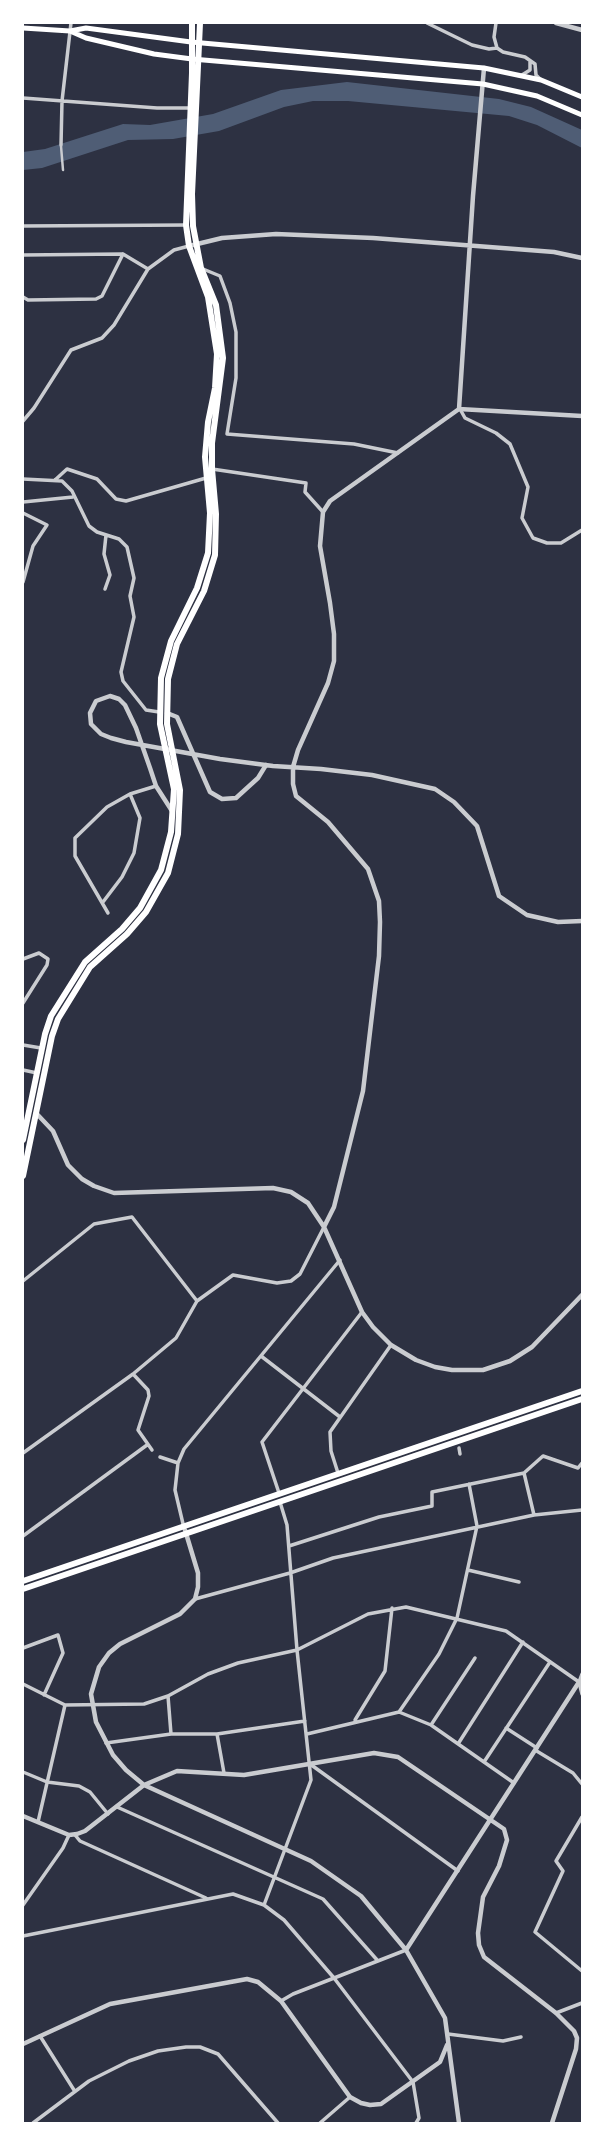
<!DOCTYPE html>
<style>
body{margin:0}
#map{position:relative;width:605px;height:2146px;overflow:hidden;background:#2d3142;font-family:Mulish,sans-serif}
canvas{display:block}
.frame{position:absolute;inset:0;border:24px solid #fff;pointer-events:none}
</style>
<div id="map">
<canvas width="605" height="2146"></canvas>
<div class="frame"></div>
</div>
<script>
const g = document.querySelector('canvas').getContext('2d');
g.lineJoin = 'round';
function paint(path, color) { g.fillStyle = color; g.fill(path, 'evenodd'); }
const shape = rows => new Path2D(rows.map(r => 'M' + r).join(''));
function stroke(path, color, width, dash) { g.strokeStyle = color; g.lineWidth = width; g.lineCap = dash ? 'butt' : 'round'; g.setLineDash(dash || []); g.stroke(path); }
const water = shape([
 [347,82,499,99,531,107,582,130,582,148,537,125,509,116,348,101,313,101,284,107,219,131,173,139,128,140,42,168,23,170,23,152,45,149,123,124,150,125,213,114,281,90]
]);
const pedestrian = shape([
 [61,146,63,170]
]);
const minor = shape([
 [427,23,472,45,489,49,497,48,503,52,525,57,535,64,536,75,540,79],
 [496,23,494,37,497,48],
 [522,75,530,70,530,62],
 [23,98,157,108,192,108],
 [61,145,62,101,71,23],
 [23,226,187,225],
 [123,254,148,269],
 [23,255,123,254,102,296,96,299,28,300,23,297],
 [203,269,220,276,230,303,236,332,236,378,227,434,354,444,398,453],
 [460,409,465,418,496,433,510,444,528,487,522,518,533,538,547,543,561,543,582,530],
 [23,421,34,408,71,350,102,338,114,325,148,269,174,250,189,246],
 [212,469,306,483,305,492,323,512],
 [23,479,62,481,72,491,89,526,97,532,119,539,127,547,134,578,130,596,134,617,121,672,123,681,146,710,159,712],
 [55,480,67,469,97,479,116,499,126,501,206,478],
 [23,502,73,497],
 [23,513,47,525,33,546,23,582],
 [105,589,110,575,104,554,106,535],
 [103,902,122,877,134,853,140,818,130,794],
 [108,913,75,856,75,838,107,807,130,794,156,786],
 [23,959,39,953,48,959,47,965,23,1003],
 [23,1045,41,1048],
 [23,1070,37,1073],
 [23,1281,94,1224,132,1217,197,1301],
 [261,1356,340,1417],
 [133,1374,148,1390,149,1396,138,1430,152,1450],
 [459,1448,460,1454],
 [23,1453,133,1374,176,1338,197,1301,233,1275,277,1283,291,1281,300,1274,324,1227],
 [160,1457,178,1463],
 [338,1473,331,1451,330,1432,391,1345],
 [279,1493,262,1442,362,1312],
 [534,1515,524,1473,543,1456,578,1468,582,1463],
 [184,1528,175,1490,178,1463,184,1449,340,1260],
 [23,1536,147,1445],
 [289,1546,379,1517,432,1506,432,1492,524,1473],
 [468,1570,519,1582],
 [195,1599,290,1573,333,1558,534,1515,582,1510],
 [23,1648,58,1635,63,1653,44,1695],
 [579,1682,582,1674],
 [23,1684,65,1705,144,1704,168,1696,208,1674,238,1663,297,1650,368,1614,406,1607,506,1631,579,1682,582,1694],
 [168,1696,171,1734],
 [399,1712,439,1654,457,1618,477,1526,469,1484],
 [355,1720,385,1671,392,1608],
 [431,1725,475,1658],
 [506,1728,537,1748],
 [217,1734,224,1773],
 [307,1734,399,1712,431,1725,514,1783],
 [106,1743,171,1734,217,1734,305,1721],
 [458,1744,523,1642],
 [535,1750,573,1773,582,1784],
 [484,1762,550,1662],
 [310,1764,458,1871],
 [23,1772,47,1782,79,1786,90,1792,108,1814],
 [117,1807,323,1899,378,1961],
 [582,1817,556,1861,563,1871,535,1932,582,1971],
 [38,1822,65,1705],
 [75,1835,80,1841,206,1898],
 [23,1905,63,1848,69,1835],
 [264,1905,311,1780,297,1650,287,1525,280,1502],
 [23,1936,233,1894,264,1905,284,1920,334,1978,413,2082,419,2118,416,2123],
 [281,2001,293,1994,406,1950],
 [556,2013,582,2003],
 [448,2034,503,2041,521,2037],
 [40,2036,74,2090],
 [33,2123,89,2081,129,2061,158,2051,186,2047,200,2047,218,2054,278,2123],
 [320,2123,350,2097]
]);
const tertiary = shape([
 [556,23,582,30],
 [189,246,222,238,276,234,373,238,554,252,582,258],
 [459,409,473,196,484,68],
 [167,713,177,717,210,792,222,799,236,798,258,778,266,765],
 [172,811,156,786,150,768,136,728,125,705,119,699,110,696,96,701,90,713,91,724,101,734,111,738,126,742,220,759,273,766,321,769,372,775,435,789,454,802,477,826,499,896,527,915,558,922,582,921],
 [36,1113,53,1131,68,1165,82,1179,94,1186,114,1193,273,1188,291,1192,308,1203,324,1227,362,1312,373,1327,391,1345,416,1360,435,1367,452,1370,483,1370,510,1361,532,1347,582,1295],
 [324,1227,334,1207,363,1091,379,956,380,922,379,901,368,869,328,822,296,796,293,784,293,767,298,750,328,683,334,661,334,634,330,603,320,546,323,512,330,501,459,409,582,416],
 [185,1530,198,1573,198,1587,195,1599,180,1614,120,1644,109,1653,99,1667,91,1694,96,1722,113,1755,126,1770,144,1785,311,1861,361,1896,406,1950,445,2018,459,2123],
 [23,1816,69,1835,77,1834,85,1831,144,1785,177,1771,244,1775,374,1753,398,1757,504,1829,507,1840,499,1866,483,1897,478,1933,479,1945,484,1957,556,2013,574,2031,577,2038,576,2049,552,2123],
 [406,1950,579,1682],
 [23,2044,110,2004,247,1979,258,1982,281,2001,350,2097,361,2103,370,2105,381,2104,440,2062,447,2045]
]);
const secondary = shape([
 [23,28,70,31,86,28,191,42,484,68,541,80,582,97],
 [70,31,86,38,154,54,192,59,483,84,537,96,582,115]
]);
const primary = shape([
 [23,1140,45,1034,51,1016,85,962,122,929,140,908,161,870,171,832,174,789,160,724,161,678,171,641,197,588,208,553,210,513,205,457,208,422,215,388,217,354,208,297,189,246,186,225,192,73,192,23],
 [23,1176,52,1036,58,1019,90,967,127,934,146,912,168,873,178,834,180,790,167,724,168,679,177,644,204,591,215,555,216,514,212,469,212,443,223,358,216,305,201,268,193,226,192,194,200,23]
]);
const trunk = shape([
 [23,1581,582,1391],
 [23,1589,582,1399]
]);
paint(water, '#4f5d75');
stroke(pedestrian, '#caccd0', 2.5);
stroke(minor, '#caccd0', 3.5);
stroke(tertiary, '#caccd0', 4.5);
stroke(secondary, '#fff', 5);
stroke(primary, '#fff', 6);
stroke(trunk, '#fff', 6);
</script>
